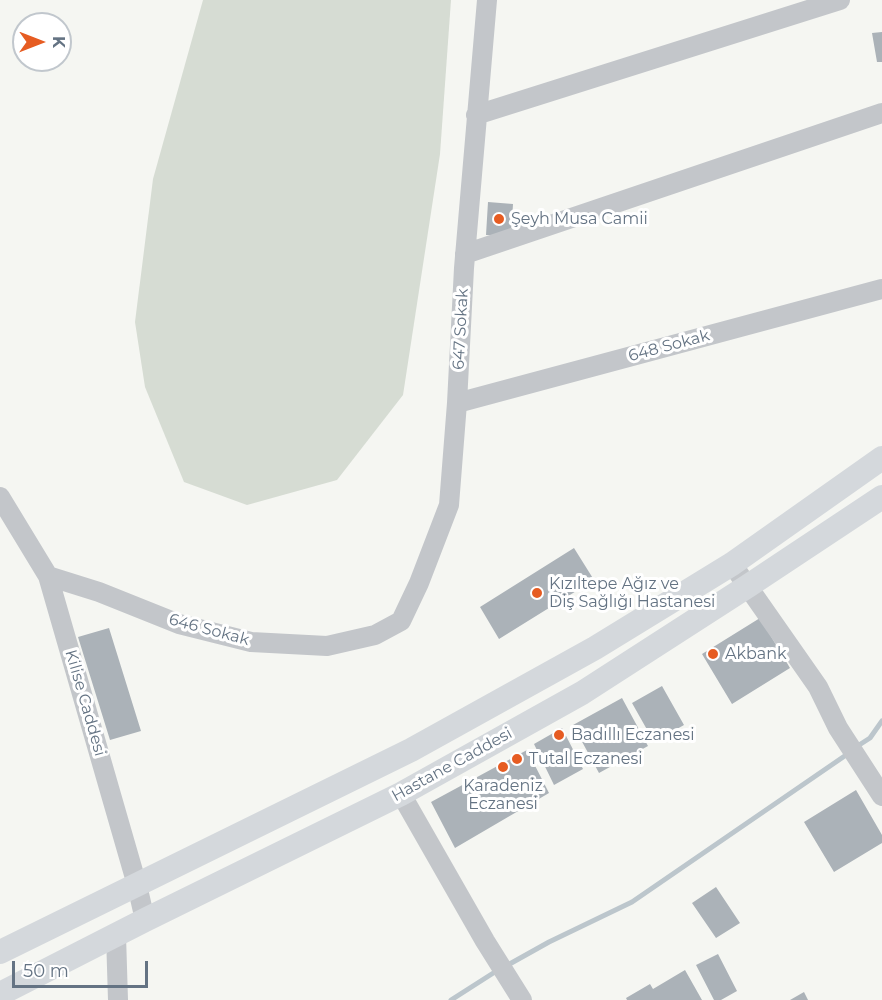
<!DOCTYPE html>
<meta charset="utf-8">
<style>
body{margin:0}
#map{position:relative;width:882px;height:1000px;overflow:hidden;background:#f5f6f2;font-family:Montserrat,sans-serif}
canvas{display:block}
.north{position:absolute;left:12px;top:12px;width:60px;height:60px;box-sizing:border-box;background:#fff;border:2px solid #c1c7cd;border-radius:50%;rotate:90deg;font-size:16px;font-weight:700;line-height:24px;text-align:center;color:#647383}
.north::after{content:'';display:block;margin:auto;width:21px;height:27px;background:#e65c22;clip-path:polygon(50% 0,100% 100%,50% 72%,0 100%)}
.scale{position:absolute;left:12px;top:961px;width:136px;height:27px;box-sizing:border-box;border:3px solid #647383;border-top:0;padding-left:8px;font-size:18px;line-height:21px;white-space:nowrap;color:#647383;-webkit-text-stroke:4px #fff;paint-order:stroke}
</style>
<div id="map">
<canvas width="882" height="1000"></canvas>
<div class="north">K</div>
<div class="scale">50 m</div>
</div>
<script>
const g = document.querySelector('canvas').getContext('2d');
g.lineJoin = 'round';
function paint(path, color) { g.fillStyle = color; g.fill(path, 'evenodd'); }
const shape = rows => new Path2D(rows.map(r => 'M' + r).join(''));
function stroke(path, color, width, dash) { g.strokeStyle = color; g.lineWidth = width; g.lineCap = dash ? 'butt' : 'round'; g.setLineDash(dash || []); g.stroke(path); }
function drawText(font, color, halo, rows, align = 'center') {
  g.font = font + ' Montserrat,sans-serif'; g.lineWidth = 6; g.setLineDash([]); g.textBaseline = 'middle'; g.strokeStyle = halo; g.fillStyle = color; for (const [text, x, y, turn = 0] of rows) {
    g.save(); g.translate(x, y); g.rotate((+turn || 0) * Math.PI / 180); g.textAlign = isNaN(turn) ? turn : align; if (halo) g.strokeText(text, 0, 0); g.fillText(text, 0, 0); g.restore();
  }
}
const green = shape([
 [203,0,451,0,440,154,403,395,337,480,247,505,184,482,145,387,135,322,153,179]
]);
const stream = shape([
 [856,747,870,738,882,721],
 [506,966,549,942,632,902,849,753],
 [451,1000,498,970]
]);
const building = shape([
 [882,32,882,62,877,62,872,33],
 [488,202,513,204,511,236,486,235],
 [574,548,594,580,499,639,480,607],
 [760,618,790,668,732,704,702,654],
 [109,628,141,731,110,740,78,637],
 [662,686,684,725,654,742,632,703],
 [622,698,648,746,599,773,573,725],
 [562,728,583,769,554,785,534,744],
 [527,750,549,793,455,848,431,802],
 [856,790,882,835,882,843,834,872,804,822],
 [716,887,740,923,716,938,692,903],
 [718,954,737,991,721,1000,714,1000,696,965],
 [685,970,702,1000,627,1000,626,998,650,984,653,989],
 [804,992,808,1000,790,1000]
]);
const minor = shape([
 [476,115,840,0],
 [465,254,882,113],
 [457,403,882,289],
 [0,497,48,576,137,885,145,920],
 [732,564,818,687,838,728,882,796],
 [48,576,99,592,179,624,251,642,327,646,375,635,401,621,419,583,449,505,457,403,464,268,487,0],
 [401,794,485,941,522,1000],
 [116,935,118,1000]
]);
const major = shape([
 [0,952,411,750,595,648,732,564,882,458],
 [0,994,145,920,401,794,582,693,748,586,882,497]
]);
const markers = [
 [499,219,6,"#e65c22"],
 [537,593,6,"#e65c22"],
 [713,654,6,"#e65c22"],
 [559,735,6,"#e65c22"],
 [517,759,6,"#e65c22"],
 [503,767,6,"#e65c22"]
];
const poiNames = [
 ["Şeyh Musa Camii",511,219],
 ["Kızıltepe Ağız ve",549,584],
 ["Diş Sağlığı Hastanesi",549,602],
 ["Akbank",725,654],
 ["Badıllı Eczanesi",571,735],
 ["Tutal Eczanesi",529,759],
 ["Karadeniz",503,786,"center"],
 ["Eczanesi",503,804,"center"]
];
const streetNames = [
 ["647 Sokak",461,329,-87],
 ["648 Sokak",669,346,-15],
 ["646 Sokak",209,630,15],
 ["Kilise Caddesi",85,703,74],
 ["Hastane Caddesi",452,765,-29]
];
paint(green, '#d6dcd3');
stroke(stream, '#bcc6cc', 5);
paint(building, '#abb2b8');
stroke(minor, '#c3c6ca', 20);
stroke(major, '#d4d8dc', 24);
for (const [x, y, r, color] of markers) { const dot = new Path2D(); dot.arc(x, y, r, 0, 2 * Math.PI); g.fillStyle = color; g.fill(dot); stroke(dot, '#fff', 2); }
drawText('16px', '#647383', '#fff', poiNames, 'left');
drawText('16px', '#647383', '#fff', streetNames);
</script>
